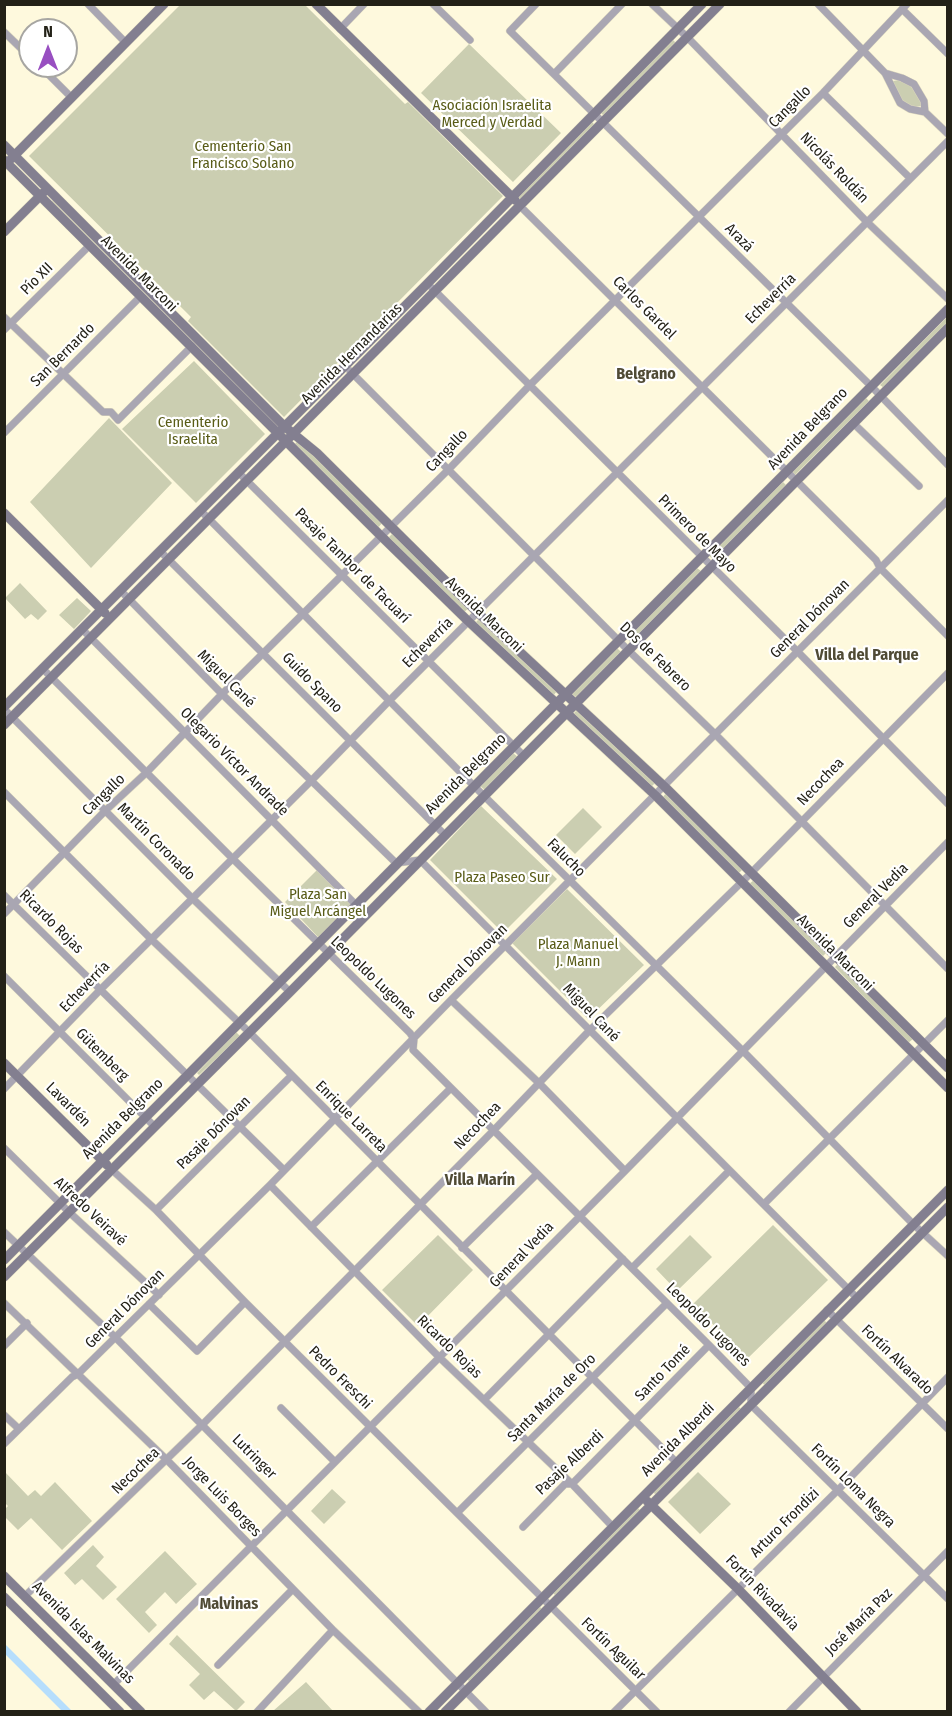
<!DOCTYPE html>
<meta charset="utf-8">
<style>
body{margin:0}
#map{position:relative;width:952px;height:1716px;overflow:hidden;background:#fef9dd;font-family:"Fira Sans Condensed",sans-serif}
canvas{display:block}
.frame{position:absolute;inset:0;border:6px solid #232117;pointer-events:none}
.north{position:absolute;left:18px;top:18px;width:60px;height:60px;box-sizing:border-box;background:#fff;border:2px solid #a7a6a2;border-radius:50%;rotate:0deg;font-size:16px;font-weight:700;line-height:24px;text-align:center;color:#232117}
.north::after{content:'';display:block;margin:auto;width:21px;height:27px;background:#984fc1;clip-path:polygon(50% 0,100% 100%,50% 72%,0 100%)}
</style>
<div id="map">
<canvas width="952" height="1716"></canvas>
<div class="frame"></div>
<div class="north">N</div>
</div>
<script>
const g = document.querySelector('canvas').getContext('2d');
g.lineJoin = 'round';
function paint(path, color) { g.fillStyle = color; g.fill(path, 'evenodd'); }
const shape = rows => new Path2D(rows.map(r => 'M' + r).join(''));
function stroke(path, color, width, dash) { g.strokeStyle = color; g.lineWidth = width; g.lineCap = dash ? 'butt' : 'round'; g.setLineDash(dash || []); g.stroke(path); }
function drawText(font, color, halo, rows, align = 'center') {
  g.font = font + ' "Fira Sans Condensed",sans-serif'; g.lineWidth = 4.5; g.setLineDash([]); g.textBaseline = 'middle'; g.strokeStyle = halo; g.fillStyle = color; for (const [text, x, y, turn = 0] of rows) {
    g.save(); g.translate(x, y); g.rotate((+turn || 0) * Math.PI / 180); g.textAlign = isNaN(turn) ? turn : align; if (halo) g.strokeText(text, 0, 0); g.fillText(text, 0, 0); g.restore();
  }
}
const green = shape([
 [180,5,305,5,405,104,408,102,503,196,284,417,188,321,191,317,29,156],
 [673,40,677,44,604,116,600,112],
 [469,44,561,133,513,182,421,93],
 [899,80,911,86,920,100,921,106,915,107,904,103,894,91,893,81],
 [590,120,595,125,521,200,516,195],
 [54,199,277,423,274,425,51,202],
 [947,317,947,325,884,388,880,385],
 [194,361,265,434,196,503,122,429],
 [866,398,869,401,795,475,792,472],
 [109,418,172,483,91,568,30,502],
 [298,440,382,523,378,528,294,445],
 [783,482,786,485,713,559,709,556],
 [393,533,469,608,464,612,388,538],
 [697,568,701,571,630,642,627,638],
 [20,583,47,611,38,620,31,614,25,619,5,598],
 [77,598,91,611,74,629,59,615],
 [480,618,557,691,553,696,475,623],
 [617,648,621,652,576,697,572,694],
 [578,709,656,782,651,787,573,714],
 [513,753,518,757,485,790,480,786],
 [666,793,743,869,739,873,663,797],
 [481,806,557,879,503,933,430,860],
 [583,808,602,827,575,854,556,835],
 [317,870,352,905,319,938,285,902],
 [754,880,827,952,823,956,749,884],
 [567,889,644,965,588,1019,512,943],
 [839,963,913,1039,908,1043,835,967],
 [236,1032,240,1036,199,1075,197,1073],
 [773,1225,828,1280,747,1359,693,1304],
 [438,1235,473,1270,418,1326,382,1290],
 [690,1235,712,1257,677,1291,656,1269],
 [824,1320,827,1323,765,1386,762,1382],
 [738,1406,741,1409,656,1495,653,1492],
 [5,1472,28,1496,35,1490,41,1496,55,1482,92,1521,62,1550,31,1518,18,1530,5,1517,5,1509,8,1506,5,1503],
 [698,1472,731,1504,700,1534,668,1502],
 [332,1489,346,1502,324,1524,311,1511],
 [637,1507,640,1510,555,1595,552,1592],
 [93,1545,104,1557,96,1566,117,1587,103,1600,82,1579,75,1585,64,1573],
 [165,1551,197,1584,176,1604,165,1592,145,1612,157,1625,149,1633,116,1599],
 [540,1607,543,1610,470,1682,467,1679],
 [177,1635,245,1702,236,1711,214,1691,204,1700,189,1685,200,1674,169,1644],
 [306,1682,333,1711,273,1711]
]);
const canal = shape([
 [4,1648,68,1712]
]);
const street = shape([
 [88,4,126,43],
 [433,4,470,40],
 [536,4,510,31,871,386,948,465],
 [652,4,688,38,867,222,948,299],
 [818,4,885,73,900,103,910,109,925,112,948,134],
 [902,9,948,54],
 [340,29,364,4],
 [4,32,30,57],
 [40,66,72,98],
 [885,73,902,78,914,84,924,101,925,112],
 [554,74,622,4],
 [823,93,910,178],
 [520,206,876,560,880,568,948,636],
 [432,288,797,651,948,804],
 [4,317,103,412,111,412,118,420,192,346],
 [4,330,89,246],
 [350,371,628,650,715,734,948,969],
 [853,423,919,486],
 [4,433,140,297],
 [238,472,524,756],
 [200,510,475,787,743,1051,913,1224,948,1256],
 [160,551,445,835],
 [120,590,222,694,396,863,420,860,857,1298],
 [82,629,366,915],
 [42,668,233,859,410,1033,414,1039,413,1050,709,1345,751,1388,751,1405,948,1599],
 [4,709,192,898,290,992],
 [4,792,151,939,249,1032,676,1462],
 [4,895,284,1170],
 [4,914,105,811,147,772,222,694,448,470,529,386,823,93,907,4],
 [4,976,155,1127],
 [451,1000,539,1083,625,1171],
 [4,1089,100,990,312,780,389,701,948,141],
 [4,1148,69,1212,159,1295],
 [111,1169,156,1210,245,1302,657,1712],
 [270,1185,439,1357,572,1484,612,1526],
 [764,1204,948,1020],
 [156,1210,291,1076],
 [311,1227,451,1088],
 [4,1232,115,1337,486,1712],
 [462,1248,537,1174],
 [633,1267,729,1171],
 [4,1303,167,1460,333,1630,419,1712],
 [149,1304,197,1351,245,1302],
 [827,1310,948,1429],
 [4,1346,27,1323],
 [484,1400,623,1259],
 [281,1408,335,1462],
 [4,1415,19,1429],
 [4,1444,72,1377,78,1374,270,1185,451,1000,948,500],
 [457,1513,667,1303],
 [523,1527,565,1484,572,1484,709,1345],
 [25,1596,202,1425,493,1131,589,1031,752,872,948,673],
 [218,1665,293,1589],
 [114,1684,625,1171,948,842],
 [257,1712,333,1630],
 [614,1712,839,1489,948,1377],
 [789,1712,948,1551]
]);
const secondary = shape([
 [316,4,515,200],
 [4,145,284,426,317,453,477,612,664,786,948,1068],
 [11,159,164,4],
 [4,160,381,536,468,621,655,795,948,1088],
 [4,232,43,193],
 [4,513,105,613],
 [4,707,427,284,702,4],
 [4,725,720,4],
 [4,1063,107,1165],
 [4,1260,948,309],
 [4,1277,290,992,948,328],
 [647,1501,738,1589,857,1712],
 [4,1576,141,1712],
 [4,1597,120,1712],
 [429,1712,948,1190],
 [445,1712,948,1207]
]);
const parkNames = [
 ["Asociación Israelita",492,106],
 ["Merced y Verdad",492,123],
 ["Cementerio San",243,147],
 ["Francisco Solano",243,164],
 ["Cementerio",193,423],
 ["Israelita",193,440],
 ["Plaza Paseo Sur",502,878],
 ["Plaza San",318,895],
 ["Miguel Arcángel",318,912],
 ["Plaza Manuel",578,945],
 ["J. Mann",578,962]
];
const streetNames = [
 ["Cangallo",790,107,-45],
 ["Nicolás Roldán",834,168,46],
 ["Arazá",739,238,45],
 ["Avenida Marconi",139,274,45],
 ["Pío XII",37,279,-45],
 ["Echeverría",771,299,-45],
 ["Carlos Gardel",644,308,45],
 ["Avenida Hernandarias",352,354,-45],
 ["San Bernardo",63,355,-45],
 ["Avenida Belgrano",808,429,-46],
 ["Cangallo",447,451,-46],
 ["Primero de Mayo",697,534,45],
 ["Pasaje Tambor de Tacuarí",352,566,45],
 ["Avenida Marconi",484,615,44],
 ["General Dónovan",810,619,-45],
 ["Echeverría",428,643,-45],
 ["Dos de Febrero",655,657,44],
 ["Miguel Cané",226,679,45],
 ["Guido Spano",312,683,45],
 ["Olegario Víctor Andrade",234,762,45],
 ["Avenida Belgrano",466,774,-45],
 ["Necochea",821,782,-46],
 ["Cangallo",104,795,-44],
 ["Martín Coronado",156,842,45],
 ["Falucho",566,858,45],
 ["General Vedia",876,896,-45],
 ["Ricardo Rojas",51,922,45],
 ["Avenida Marconi",835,953,45],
 ["General Dónovan",468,964,-45],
 ["Leopoldo Lugones",373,978,44],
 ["Echeverría",85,987,-46],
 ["Miguel Cané",591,1013,46],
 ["Gütemberg",102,1055,45],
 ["Lavardén",68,1105,45],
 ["Enrique Larreta",351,1117,45],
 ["Avenida Belgrano",123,1119,-45],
 ["Necochea",478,1126,-46],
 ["Pasaje Dónovan",214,1133,-45],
 ["Alfredo Veiravé",90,1212,43],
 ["General Vedia",522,1255,-46],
 ["General Dónovan",125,1309,-45],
 ["Leopoldo Lugones",708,1325,45],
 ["Ricardo Rojas",449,1347,44],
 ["Fortín Alvarado",897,1360,44],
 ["Santo Tomé",663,1373,-46],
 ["Pedro Freschi",340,1378,45],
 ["Santa María de Oro",552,1398,-45],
 ["Avenida Alberdi",678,1440,-45],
 ["Lutringer",254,1457,45],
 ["Pasaje Alberdi",570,1463,-43],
 ["Necochea",136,1471,-44],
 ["Fortín Loma Negra",853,1486,45],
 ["Jorge Luis Borges",222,1497,46],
 ["Arturo Frondizi",785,1523,-45],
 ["Fortín Rivadavia",762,1593,46],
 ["José María Paz",859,1622,-45],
 ["Avenida Islas Malvinas",83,1633,45],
 ["Fortín Aguilar",613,1649,44]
];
const neighbourhoodNames = [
 ["Belgrano",646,375],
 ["Villa del Parque",867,656],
 ["Villa Marín",480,1181],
 ["Malvinas",229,1605]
];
paint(green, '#cbceb1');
stroke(canal, '#b6defc', 7);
stroke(street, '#dbd6bd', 8);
stroke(secondary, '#dbd6bd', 10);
stroke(street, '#a9a6b2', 7);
stroke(secondary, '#837f90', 9);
drawText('15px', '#595c17', '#fff', parkNames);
drawText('15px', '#232117', '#fff', streetNames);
drawText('bold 16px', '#504b35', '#fff', neighbourhoodNames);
</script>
